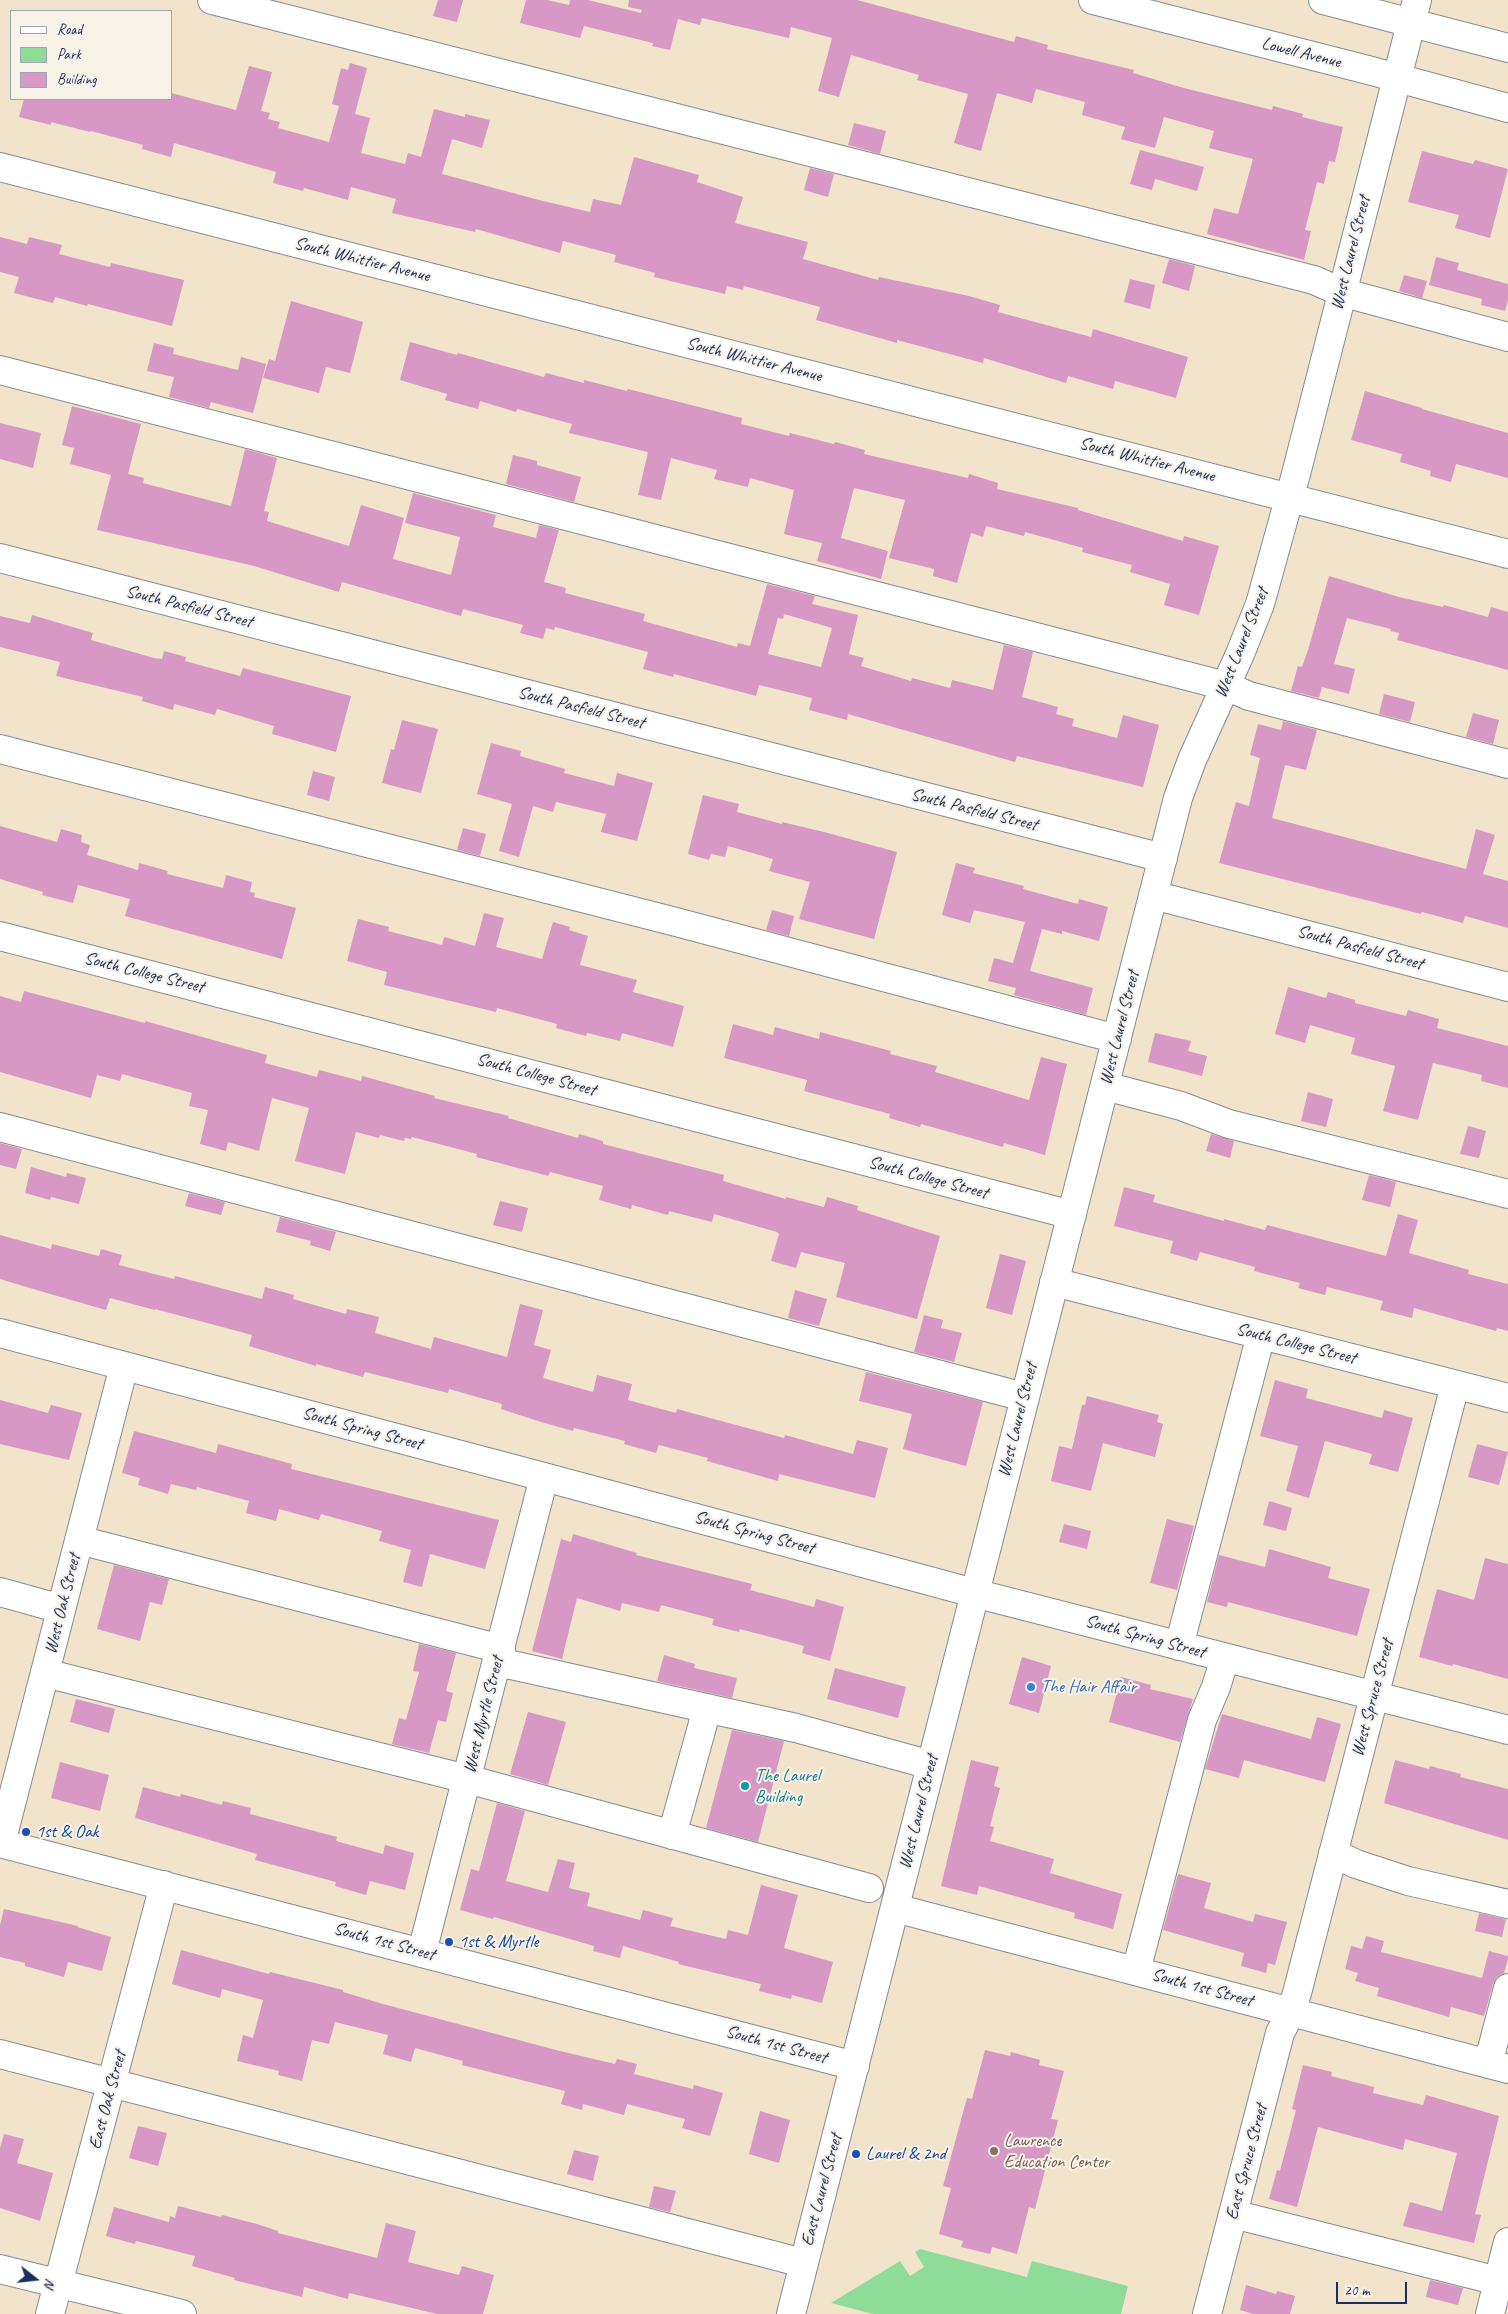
<!DOCTYPE html>
<style>
body{margin:0}
#map{position:relative;width:1508px;height:2314px;overflow:hidden;background:#f1e4ca;font-family:Caveat,sans-serif}
canvas{display:block}
.legend{position:absolute;left:10px;top:10px;width:162px;height:90px;box-sizing:border-box;background:#f7f3e8;border:1px solid #9fa5b1;margin:0;padding:6px 9px;list-style:none;font-size:15px;color:#1b2f5e}
.legend li{display:flex;align-items:center;gap:10px;height:25px}
.legend b{width:25px;border:1px solid #9fa5b1}
.north{position:absolute;left:10px;top:2254px;width:50px;height:50px;-webkit-text-stroke:4px #f7f3e8;paint-order:stroke;rotate:106deg;font-size:14px;font-weight:700;line-height:20px;text-align:center;color:#1b2f5e}
.north::after{content:'';display:block;margin:auto;width:18px;height:22px;background:#1b2f5e;clip-path:polygon(50% 0,100% 100%,50% 72%,0 100%)}
.scale{position:absolute;left:1336px;top:2282px;width:71px;height:22px;box-sizing:border-box;border:2px solid #1b2f5e;border-top:0;padding-left:6px;font-size:15px;line-height:18px;white-space:nowrap;color:#1b2f5e;-webkit-text-stroke:4px #f7f3e8;paint-order:stroke}
</style>
<div id="map">
<canvas width="1508" height="2314"></canvas>
<ul class="legend">
<li><b style="height:6px;background:#fff"></b>Road</li>
<li><b style="height:14px;background:#8fdc99"></b>Park</li>
<li><b style="height:14px;background:#d798c6"></b>Building</li>
</ul>
<div class="north">N</div>
<div class="scale">20 m</div>
</div>
<script>
const g = document.querySelector('canvas').getContext('2d');
g.lineJoin = 'round';
function paint(path, color) { g.fillStyle = color; g.fill(path, 'evenodd'); }
const shape = rows => new Path2D(rows.map(r => 'M' + r).join(''));
function stroke(path, color, width, dash) { g.strokeStyle = color; g.lineWidth = width; g.lineCap = dash ? 'butt' : 'round'; g.setLineDash(dash || []); g.stroke(path); }
function drawText(font, color, halo, rows, align = 'center') {
  g.font = font + ' Caveat,sans-serif'; g.lineWidth = 4; g.setLineDash([]); g.textBaseline = 'middle'; g.strokeStyle = halo; g.fillStyle = color; for (const [text, x, y, turn = 0] of rows) {
    g.save(); g.translate(x, y); g.rotate((+turn || 0) * Math.PI / 180); g.textAlign = isNaN(turn) ? turn : align; if (halo) g.strokeText(text, 0, 0); g.fillText(text, 0, 0); g.restore();
  }
}
const green = shape([
 [920,2249,1027,2277,1032,2261,1128,2286,1121,2314,873,2314,831,2303,900,2261,910,2276,924,2267,915,2252]
]);
const building = shape([
 [438,0,463,0,457,22,433,16],
 [526,0,547,0,569,5,570,0,588,0,641,13,642,10,628,7,629,0,857,0,1014,42,1016,36,1048,45,1047,49,1134,70,1133,73,1184,88,1272,110,1273,106,1303,114,1302,117,1343,127,1335,162,1329,161,1324,184,1317,182,1305,230,1311,231,1304,260,1207,234,1214,208,1238,214,1253,159,1209,148,1214,131,1164,117,1155,148,1121,139,1125,127,1082,115,1085,102,1036,89,1032,103,997,93,981,151,954,143,968,94,917,80,919,75,851,55,839,97,818,91,832,38,791,27,789,38,702,18,700,25,678,19,670,50,652,46,653,43,584,26,580,38,520,23],
 [350,63,367,68,355,114,370,118,361,153,405,164,408,153,421,157,434,109,465,117,465,114,490,120,482,148,452,139,442,174,539,200,590,212,593,199,621,205,634,157,699,175,697,182,743,197,735,223,808,242,803,259,878,280,879,277,969,296,1000,305,998,312,1091,337,1093,329,1188,357,1176,398,1115,381,1113,389,1068,376,1066,383,984,358,983,363,897,340,897,343,816,320,820,307,744,286,743,290,727,286,725,294,687,285,654,277,655,273,614,262,616,255,563,241,560,253,476,229,475,232,392,213,396,199,351,187,348,200,304,188,303,191,273,183,276,172,174,143,171,157,142,149,143,145,91,131,90,132,51,122,51,125,19,117,24,99,171,99,171,93,236,110,249,66,272,72,261,111,270,113,268,119,280,122,278,128,329,142,339,106,332,104,341,68,348,70],
 [854,123,886,131,880,154,848,145],
 [1140,150,1204,167,1197,191,1155,179,1152,190,1130,184],
 [1422,151,1473,164,1475,160,1508,169,1490,238,1455,228,1459,215,1408,202],
 [810,168,834,174,828,197,804,190],
 [0,237,27,244,29,237,62,245,59,254,110,267,111,263,184,280,172,326,88,304,87,306,55,297,53,303,14,293,19,277,0,272],
 [1436,257,1459,263,1457,270,1508,284,1508,300,1505,311,1481,305,1482,299,1429,285],
 [1169,259,1195,266,1189,291,1162,283],
 [1404,275,1427,281,1422,298,1399,291],
 [1130,279,1155,285,1150,309,1124,302],
 [291,301,363,322,350,373,326,367,319,393,263,378,269,359,275,361],
 [410,342,457,355,458,353,544,377,546,373,584,383,584,380,627,391,628,389,742,418,741,424,789,436,790,433,834,444,835,442,865,450,864,454,968,478,969,474,998,483,997,489,1078,508,1078,510,1183,541,1184,536,1219,546,1199,615,1164,605,1170,584,1130,572,1132,565,1082,552,1083,548,1025,532,1024,536,986,526,983,537,971,533,957,583,933,576,934,569,889,558,905,500,854,488,841,538,888,551,881,579,817,561,822,543,784,534,794,490,750,478,748,487,714,479,717,470,671,458,661,500,638,495,648,452,569,433,572,424,517,409,516,412,480,401,478,409,445,400,447,394,400,380],
 [154,343,174,348,173,354,238,370,241,357,266,364,253,413,211,402,209,408,169,397,174,377,147,371],
 [1365,391,1422,408,1422,409,1508,433,1508,478,1456,464,1451,482,1430,476,1431,471,1400,462,1402,454,1351,440],
 [72,406,141,424,128,474,144,478,143,483,231,506,245,449,277,458,264,511,269,512,267,521,349,546,361,505,404,518,393,559,451,575,460,537,405,523,413,493,496,515,493,527,536,538,539,525,559,530,544,582,566,588,565,593,645,614,643,621,737,647,738,643,750,646,767,584,815,596,812,604,858,615,849,654,864,658,861,666,911,681,912,678,950,688,952,680,993,690,1004,645,1033,652,1022,697,1058,707,1056,714,1074,719,1072,726,1117,738,1123,715,1159,725,1143,787,1017,756,1015,762,848,714,847,720,809,710,812,698,759,685,756,696,674,674,673,677,643,669,648,652,555,627,554,630,546,628,543,639,520,633,523,625,463,609,461,616,342,582,339,592,254,566,97,530,111,475,70,464,74,448,62,445],
 [784,614,832,628,821,667,768,654,778,618,783,619],
 [0,423,41,433,33,468,0,459],
 [513,455,537,461,537,465,581,477,574,502,506,484],
 [1329,576,1399,597,1443,607,1444,605,1488,617,1491,607,1508,612,1508,670,1397,640,1399,633,1390,631,1391,629,1347,618,1334,664,1355,669,1349,694,1322,687,1319,698,1291,691,1298,666,1302,667,1308,650],
 [32,615,93,633,91,640,154,658,162,659,164,651,186,657,185,661,240,676,243,668,351,696,336,752,272,734,274,726,217,709,215,715,174,704,173,710,142,701,143,697,56,676,60,662,0,647,0,616,30,623],
 [1384,694,1415,702,1410,722,1379,714],
 [1473,713,1499,720,1493,744,1466,737],
 [402,720,438,729,421,793,382,783,391,749,394,750],
 [1283,721,1317,730,1306,770,1285,765,1272,818,1466,869,1476,829,1495,835,1483,874,1508,881,1508,928,1465,916,1463,923,1422,912,1421,914,1219,863,1236,802,1249,806,1260,758,1250,755,1258,724,1281,730],
 [491,743,521,751,520,756,565,769,564,773,614,786,617,773,653,783,637,841,601,832,606,814,556,802,553,812,533,806,519,857,499,851,512,804,477,794],
 [313,771,335,777,329,801,307,795],
 [703,795,739,804,737,812,782,824,782,822,824,832,897,852,874,939,799,919,810,882,769,871,773,859,728,846,725,857,711,854,709,860,688,854],
 [0,826,57,842,61,829,82,835,81,842,90,845,87,855,138,870,139,863,168,871,167,874,223,888,226,875,252,882,250,892,255,893,254,897,296,908,282,959,125,916,130,899,78,885,73,903,42,895,43,892,0,879],
 [463,828,486,834,480,856,457,850],
 [956,863,975,868,973,873,1024,886,1023,889,1078,904,1079,899,1108,907,1099,941,1062,931,1062,934,1042,929,1030,971,1093,988,1086,1015,1014,995,1016,988,988,981,994,958,1013,963,1025,922,974,910,970,923,942,915],
 [772,910,794,916,789,936,766,930],
 [484,913,504,918,496,947,542,959,553,922,570,927,569,930,588,936,580,965,637,980,633,992,684,1006,673,1047,622,1033,620,1041,587,1033,586,1036,556,1028,557,1024,497,1008,496,1012,384,985,387,972,347,961,358,919,389,927,388,931,442,945,444,937,475,946],
 [1288,987,1326,998,1328,992,1355,1000,1355,1003,1406,1016,1408,1010,1439,1019,1437,1028,1508,1046,1508,1088,1481,1081,1482,1075,1433,1063,1418,1120,1383,1111,1395,1066,1351,1054,1355,1038,1310,1025,1305,1043,1275,1034],
 [24,991,145,1023,145,1021,267,1055,265,1063,317,1077,319,1070,361,1081,362,1076,435,1096,434,1098,509,1116,508,1118,578,1138,579,1134,603,1141,603,1144,724,1175,723,1181,786,1199,786,1197,824,1207,827,1197,858,1206,857,1210,940,1236,917,1319,836,1297,845,1263,801,1252,796,1268,771,1261,779,1234,777,1232,714,1214,712,1222,669,1211,668,1215,632,1205,631,1209,599,1200,603,1186,550,1172,548,1176,541,1174,476,1157,477,1154,412,1137,411,1139,405,1138,404,1141,380,1135,379,1138,356,1132,345,1174,295,1161,309,1108,272,1098,259,1151,228,1142,226,1151,200,1144,208,1110,189,1106,192,1093,122,1074,120,1081,97,1075,91,1098,0,1072,0,996,21,1002],
 [733,1024,773,1035,775,1027,819,1039,820,1032,891,1051,890,1054,937,1066,935,1072,1029,1100,1041,1057,1067,1064,1045,1155,1004,1143,1003,1147,921,1124,920,1127,889,1118,890,1114,804,1091,807,1080,724,1058],
 [1155,1033,1191,1041,1188,1051,1207,1056,1202,1076,1148,1062],
 [1308,1092,1333,1099,1326,1127,1301,1121],
 [1468,1126,1486,1131,1479,1158,1460,1154],
 [1211,1134,1234,1141,1230,1158,1206,1151],
 [0,1143,22,1149,16,1169,0,1165],
 [31,1167,66,1177,67,1173,86,1178,79,1204,51,1197,50,1200,25,1193],
 [1369,1175,1396,1182,1390,1207,1362,1200],
 [1124,1187,1155,1195,1153,1202,1224,1221,1224,1219,1265,1230,1267,1225,1386,1256,1398,1214,1418,1220,1409,1253,1469,1270,1468,1274,1508,1284,1508,1331,1497,1328,1496,1331,1414,1308,1412,1318,1380,1310,1383,1301,1327,1287,1325,1295,1298,1288,1300,1283,1254,1271,1255,1267,1200,1252,1197,1261,1170,1253,1173,1241,1114,1226],
 [189,1193,225,1202,221,1215,185,1206],
 [500,1201,528,1208,522,1232,493,1225],
 [280,1217,336,1232,330,1251,310,1245,311,1241,276,1232],
 [0,1235,51,1249,52,1244,99,1256,101,1249,122,1255,119,1265,174,1279,175,1276,262,1299,265,1287,294,1295,293,1299,346,1314,347,1309,379,1317,375,1333,431,1349,434,1337,507,1357,520,1304,543,1310,534,1345,551,1350,543,1378,593,1392,597,1375,632,1384,628,1400,676,1413,677,1409,784,1438,785,1435,853,1454,857,1440,888,1448,875,1498,779,1474,778,1481,707,1461,708,1458,659,1445,656,1453,624,1444,625,1441,574,1428,573,1431,541,1422,501,1409,502,1404,449,1389,448,1393,365,1372,363,1377,316,1364,316,1366,249,1346,252,1335,155,1309,155,1310,110,1298,106,1310,40,1291,0,1279],
 [1000,1254,1026,1261,1012,1315,986,1308],
 [795,1290,827,1299,819,1326,788,1318],
 [924,1315,943,1320,941,1328,962,1333,954,1362,914,1352],
 [866,1372,983,1402,966,1466,903,1449,912,1414,859,1401],
 [1275,1380,1308,1389,1306,1398,1382,1418,1384,1410,1413,1418,1398,1472,1369,1464,1372,1454,1325,1441,1309,1498,1286,1491,1298,1446,1260,1436],
 [1087,1396,1159,1415,1157,1422,1163,1424,1155,1457,1103,1443,1091,1491,1051,1481,1059,1446,1072,1449,1082,1405,1085,1405],
 [0,1400,48,1413,51,1405,82,1413,69,1460,0,1444],
 [134,1431,216,1453,218,1444,292,1464,291,1469,499,1520,485,1569,430,1554,422,1587,403,1582,411,1550,379,1541,382,1531,321,1514,319,1520,279,1509,276,1521,246,1513,249,1501,197,1487,196,1490,171,1484,168,1494,138,1485,140,1478,122,1473],
 [1477,1444,1508,1452,1499,1485,1468,1477],
 [1269,1501,1292,1508,1286,1531,1263,1525],
 [1167,1519,1194,1526,1177,1590,1150,1583],
 [1064,1524,1091,1531,1087,1549,1059,1542],
 [573,1534,637,1553,636,1555,752,1584,750,1590,814,1607,816,1599,844,1607,830,1661,802,1653,804,1646,740,1629,739,1632,712,1625,714,1619,661,1605,659,1612,622,1603,620,1611,577,1598,562,1659,532,1651,561,1539,571,1542],
 [1269,1549,1331,1567,1328,1578,1370,1589,1357,1636,1228,1602,1227,1607,1207,1602,1219,1555,1265,1567],
 [1485,1558,1508,1564,1508,1679,1453,1664,1452,1666,1419,1657,1437,1589,1474,1600],
 [114,1565,169,1579,162,1605,150,1602,140,1641,97,1629],
 [419,1644,456,1653,446,1691,453,1693,446,1722,438,1720,429,1753,392,1744,399,1718,406,1720,419,1672,413,1671],
 [664,1655,695,1664,694,1668,737,1678,732,1698,657,1681],
 [1022,1657,1051,1666,1039,1713,1009,1704],
 [835,1668,906,1687,898,1718,827,1699],
 [1121,1677,1151,1685,1150,1689,1193,1699,1180,1742,1109,1722],
 [76,1699,115,1709,109,1733,70,1722],
 [528,1712,566,1722,548,1785,510,1774],
 [1222,1714,1311,1739,1317,1717,1341,1724,1325,1782,1244,1760,1239,1778,1205,1769],
 [732,1730,784,1741,758,1842,706,1828],
 [971,1760,999,1767,994,1786,1000,1788,990,1826,994,1827,990,1841,1054,1859,1050,1873,1122,1894,1113,1929,1074,1918,1075,1913,979,1886,977,1895,941,1886],
 [1395,1760,1429,1769,1430,1766,1461,1774,1460,1777,1508,1789,1508,1840,1384,1803],
 [60,1762,109,1775,100,1811,51,1798],
 [143,1787,180,1797,181,1794,222,1805,223,1801,251,1808,250,1814,337,1837,336,1841,383,1854,385,1845,414,1853,405,1890,370,1881,366,1895,335,1886,336,1882,255,1860,257,1854,135,1818],
 [497,1803,525,1811,506,1881,548,1892,558,1859,575,1863,569,1888,590,1893,587,1906,640,1920,643,1910,673,1918,670,1926,726,1939,728,1930,748,1935,761,1885,798,1895,784,1948,833,1962,822,2003,792,1995,791,1999,759,1991,761,1984,678,1964,679,1962,623,1946,620,1958,593,1951,594,1946,494,1917,493,1919,460,1910,471,1869,479,1871],
 [1178,1874,1211,1883,1204,1908,1253,1922,1255,1914,1287,1922,1275,1965,1268,1963,1266,1973,1241,1966,1244,1953,1163,1930],
 [4,1909,78,1926,77,1927,111,1937,102,1971,68,1962,64,1977,25,1966,25,1963,0,1957,0,1925],
 [1479,1913,1506,1919,1502,1937,1475,1931],
 [1366,1936,1384,1941,1381,1952,1482,1978,1489,1951,1508,1956,1508,1959,1504,1973,1497,1977,1493,1984,1484,2016,1451,2007,1449,2017,1377,1996,1379,1988,1355,1981,1358,1973,1345,1969,1351,1946,1362,1949],
 [181,1950,269,1974,270,1972,343,1990,343,1992,383,2004,560,2051,615,2064,617,2059,637,2064,634,2074,693,2089,694,2085,723,2093,710,2136,682,2128,685,2119,627,2104,624,2115,583,2104,582,2110,561,2104,565,2091,462,2065,463,2061,415,2048,411,2062,383,2054,388,2035,335,2022,329,2044,312,2040,302,2081,278,2075,279,2071,237,2061,243,2035,253,2038,263,2000,222,1989,220,1998,172,1984],
 [985,2050,1010,2056,1011,2052,1040,2060,1039,2065,1064,2071,1051,2119,1058,2120,1035,2209,1029,2207,1017,2254,992,2247,990,2254,961,2247,963,2241,939,2234,951,2188,943,2186,967,2098,972,2099],
 [1303,2065,1332,2072,1331,2076,1374,2087,1373,2093,1423,2105,1426,2095,1499,2116,1475,2214,1481,2215,1474,2243,1403,2226,1410,2202,1442,2211,1457,2153,1405,2139,1403,2150,1318,2127,1297,2207,1269,2199,1277,2170,1280,2171,1296,2110,1292,2109],
 [760,2111,790,2120,779,2163,749,2154],
 [138,2126,167,2133,158,2166,129,2158],
 [4,2134,24,2139,17,2163,53,2173,40,2221,0,2208,0,2148],
 [574,2150,599,2156,593,2181,567,2174],
 [654,2186,676,2191,670,2212,649,2207],
 [178,2206,221,2217,222,2215,257,2224,278,2231,278,2233,377,2258,386,2223,416,2231,408,2262,459,2275,462,2266,494,2275,483,2314,437,2314,349,2293,348,2299,304,2287,302,2297,234,2280,235,2278,192,2266,195,2256,136,2241,135,2244,106,2236,114,2207,169,2222,170,2216,175,2218],
 [1430,2280,1463,2288,1458,2305,1426,2297],
 [1246,2285,1276,2294,1277,2291,1295,2296,1290,2314,1253,2314,1240,2310]
]);
const minor = shape([
 [212,0,1314,280,1341,292,1508,337],
 [1093,0,1368,70,1508,108],
 [1323,0,1508,48],
 [0,167,1508,554],
 [0,370,1226,686,1249,696,1508,764],
 [0,558,1163,858],
 [0,749,676,922,1117,1039],
 [1153,895,1508,987],
 [0,936,1072,1215],
 [1105,1086,1181,1106,1229,1124,1508,1194],
 [0,1127,1024,1397],
 [1054,1282,1508,1398],
 [0,1333,544,1477,974,1593,1508,1730],
 [79,1540,501,1649],
 [0,1592,61,1609],
 [1179,1646,1261,1335],
 [498,1662,796,1728,931,1765],
 [45,1673,467,1779,869,1888],
 [672,1835,707,1709],
 [0,1843,855,2066],
 [1,1843,124,1366],
 [1333,1853,1356,1864,1408,1881,1508,1904],
 [895,1908,1508,2069],
 [422,1952,544,1477],
 [1136,1971,1202,1720,1216,1687,1225,1658],
 [0,2054,803,2263],
 [1488,2064,1508,1988],
 [1233,2214,1498,2281],
 [0,2269,182,2314],
 [50,2314,164,1885],
 [791,2314,1178,798,1192,760,1240,654,1260,604,1296,474,1417,0],
 [1207,2314,1280,2033,1291,2012,1297,1993,1455,1385],
 [1490,2314,1508,2242]
]);
const markers = [
 [1031,1687,5,"#3f7fe0"],
 [745,1786,5,"#0f9aa8"],
 [26,1832,5,"#1a4fb4"],
 [449,1942,5,"#1a4fb4"],
 [994,2151,5,"#8d6e63"],
 [856,2154,5,"#1a4fb4"]
];
const streetNames = [
 ["Lowell Avenue",1301,53,14],
 ["West Laurel Street",1351,253,-76],
 ["South Whittier Avenue",362,260,14],
 ["South Whittier Avenue",754,360,14],
 ["South Whittier Avenue",1147,460,14],
 ["South Pasfield Street",189,607,14],
 ["West Laurel Street",1242,643,-68],
 ["South Pasfield Street",581,708,14],
 ["South Pasfield Street",974,810,14],
 ["South Pasfield Street",1360,948,15],
 ["South College Street",144,973,14],
 ["West Laurel Street",1120,1028,-76],
 ["South College Street",536,1075,15],
 ["South College Street",928,1178,15],
 ["South College Street",1296,1344,14],
 ["West Laurel Street",1018,1420,-76],
 ["South Spring Street",362,1429,15],
 ["South Spring Street",754,1533,15],
 ["West Oak Street",63,1604,-76],
 ["South Spring Street",1145,1637,15],
 ["West Spruce Street",1373,1698,-75],
 ["West Myrtle Street",484,1715,-76],
 ["West Laurel Street",919,1812,-76],
 ["South 1st Street",384,1942,15],
 ["South 1st Street",1202,1988,15],
 ["South 1st Street",776,2045,15],
 ["East Oak Street",108,2100,-75],
 ["East Spruce Street",1247,2162,-75],
 ["East Laurel Street",822,2190,-75]
];
const shopNames = [
 ["The Hair Affair",1041,1687]
];
const cultureNames = [
 ["The Laurel",755,1776],
 ["Building",755,1797]
];
const transitNames = [
 ["1st & Oak",36,1832],
 ["1st & Myrtle",459,1942],
 ["Laurel & 2nd",866,2154]
];
const educationNames = [
 ["Lawrence",1004,2141],
 ["Education Center",1004,2162]
];
paint(green, '#8fdc99');
paint(building, '#d798c6');
stroke(minor, '#868a94', 30);
stroke(minor, '#fff', 28);
for (const [x, y, r, color] of markers) { const dot = new Path2D(); dot.arc(x, y, r, 0, 2 * Math.PI); g.fillStyle = color; g.fill(dot); stroke(dot, '#f7f3e8', 2); }
drawText('18px', '#1b2f5e', '#f7f3e8', streetNames);
drawText('18px', '#366cbe', '#f7f3e8', shopNames, 'left');
drawText('18px', '#0d838f', '#f7f3e8', cultureNames, 'left');
drawText('18px', '#164399', '#f7f3e8', transitNames, 'left');
drawText('18px', '#785e54', '#f7f3e8', educationNames, 'left');
</script>
